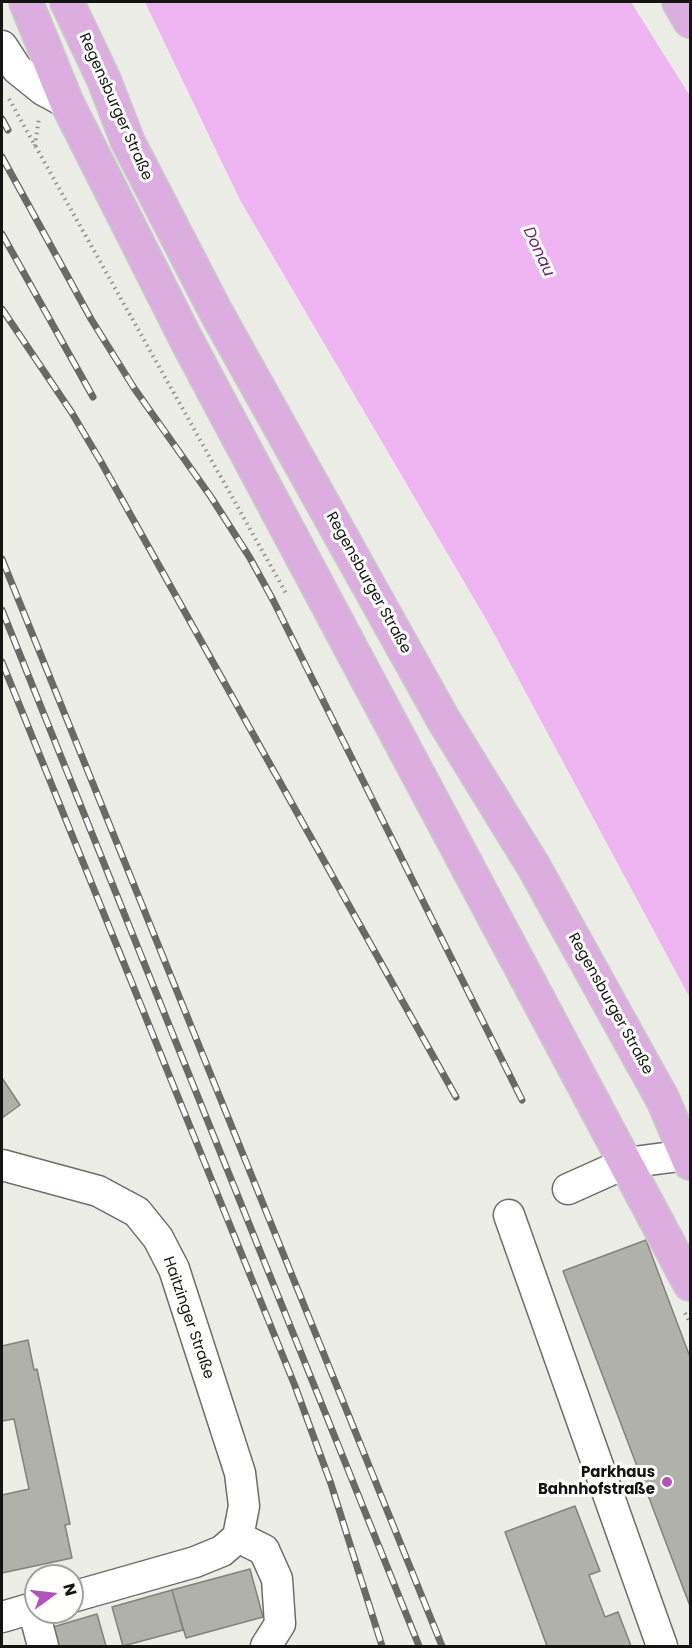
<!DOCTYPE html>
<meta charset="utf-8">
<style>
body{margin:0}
#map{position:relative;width:692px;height:1648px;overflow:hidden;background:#edede7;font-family:Poppins,sans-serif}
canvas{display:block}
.frame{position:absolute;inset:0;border:3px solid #141412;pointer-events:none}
.north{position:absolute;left:24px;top:1564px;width:60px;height:60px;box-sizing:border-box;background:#fffffe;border:2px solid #a1a1a0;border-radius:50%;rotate:75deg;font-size:16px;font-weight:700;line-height:24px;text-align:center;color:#141412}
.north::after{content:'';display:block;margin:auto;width:21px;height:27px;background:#b352ba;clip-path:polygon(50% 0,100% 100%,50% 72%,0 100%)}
</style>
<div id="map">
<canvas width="692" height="1648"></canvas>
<div class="frame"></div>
<div class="north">N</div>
</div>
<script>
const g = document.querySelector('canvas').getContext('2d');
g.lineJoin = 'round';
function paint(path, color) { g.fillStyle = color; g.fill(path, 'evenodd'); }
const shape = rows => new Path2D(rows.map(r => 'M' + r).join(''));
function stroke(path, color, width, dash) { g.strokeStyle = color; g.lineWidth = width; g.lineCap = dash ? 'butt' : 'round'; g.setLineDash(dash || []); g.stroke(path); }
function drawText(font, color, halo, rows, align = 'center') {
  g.font = font + ' Poppins,sans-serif'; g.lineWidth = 6; g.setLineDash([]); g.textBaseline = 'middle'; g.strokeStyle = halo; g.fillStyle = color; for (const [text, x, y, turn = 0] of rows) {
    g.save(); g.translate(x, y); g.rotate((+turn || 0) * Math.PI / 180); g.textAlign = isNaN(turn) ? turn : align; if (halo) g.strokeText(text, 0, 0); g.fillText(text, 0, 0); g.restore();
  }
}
const water = shape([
 [145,2,631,2,690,96,690,998,490,626,240,200]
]);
const building = shape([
 [2,1078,20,1105,2,1118,2,1078],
 [646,1240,690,1357,690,1606,563,1271,646,1240],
 [28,1340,34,1370,37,1369,70,1524,65,1525,72,1558,2,1573,2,1495,29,1489,14,1419,2,1421,2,1346,28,1340],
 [575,1506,600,1571,589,1575,605,1617,618,1612,631,1646,547,1646,505,1532,575,1506],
 [250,1569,263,1617,186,1638,172,1590,250,1569],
 [172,1590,183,1630,123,1646,112,1607,172,1590],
 [97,1614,106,1646,58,1646,53,1627,97,1614]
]);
const path = shape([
 [9,99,287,595],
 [35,146,39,118],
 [685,1313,690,1323]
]);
const minor = shape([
 [2,46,17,69,43,90,67,103],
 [2,1165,98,1191,137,1212,158,1238,174,1269,240,1473,244,1506,238,1537],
 [568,1189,626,1163,687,1155],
 [509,1215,662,1646],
 [238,1537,264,1550,277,1579,280,1624,266,1646],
 [72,1597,195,1562,222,1551,238,1537],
 [33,1608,43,1646],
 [2,1617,36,1607]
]);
const major = shape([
 [26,2,67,103,187,341,690,1284],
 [67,2,104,80,128,142,216,312,443,719,534,867,663,1100,690,1163],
 [679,2,690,21]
]);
const rail = shape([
 [2,119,8,130],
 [2,157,91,319,134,388,211,497,250,558,273,600,522,1100],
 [2,234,93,397],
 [2,309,72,413,101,462,456,1097],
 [2,559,442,1646],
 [2,610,419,1646],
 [2,662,295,1386,331,1484,382,1646]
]);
const markers = [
 [667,1482,6,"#b352ba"]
];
const streetNames = [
 ["Regensburger Straße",115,107,66],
 ["Regensburger Straße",368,583,61],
 ["Regensburger Straße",610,1004,61],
 ["Haitzinger Straße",188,1318,71]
];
const poiNames = [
 ["Parkhaus",655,1473],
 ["Bahnhofstraße",655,1490]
];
const waterNames = [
 ["Donau",538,252,65]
];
paint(water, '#eeb5f2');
paint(building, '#b1b1ab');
stroke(building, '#83837d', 1.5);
stroke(minor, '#6d6d68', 33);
stroke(major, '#cbcbcb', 36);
stroke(path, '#8f8f8b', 4, [1.5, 4.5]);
stroke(minor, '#fff', 30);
stroke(major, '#dcaddf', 33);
stroke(rail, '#696965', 7);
stroke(rail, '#fffffe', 4.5, [14]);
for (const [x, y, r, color] of markers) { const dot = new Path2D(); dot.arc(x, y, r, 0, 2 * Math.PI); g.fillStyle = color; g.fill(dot); stroke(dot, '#fffffe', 2); }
drawText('15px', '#141412', '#fffffe', streetNames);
drawText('bold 15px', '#141412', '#fffffe', poiNames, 'right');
drawText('italic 16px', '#6a286f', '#fffffe', waterNames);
</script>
